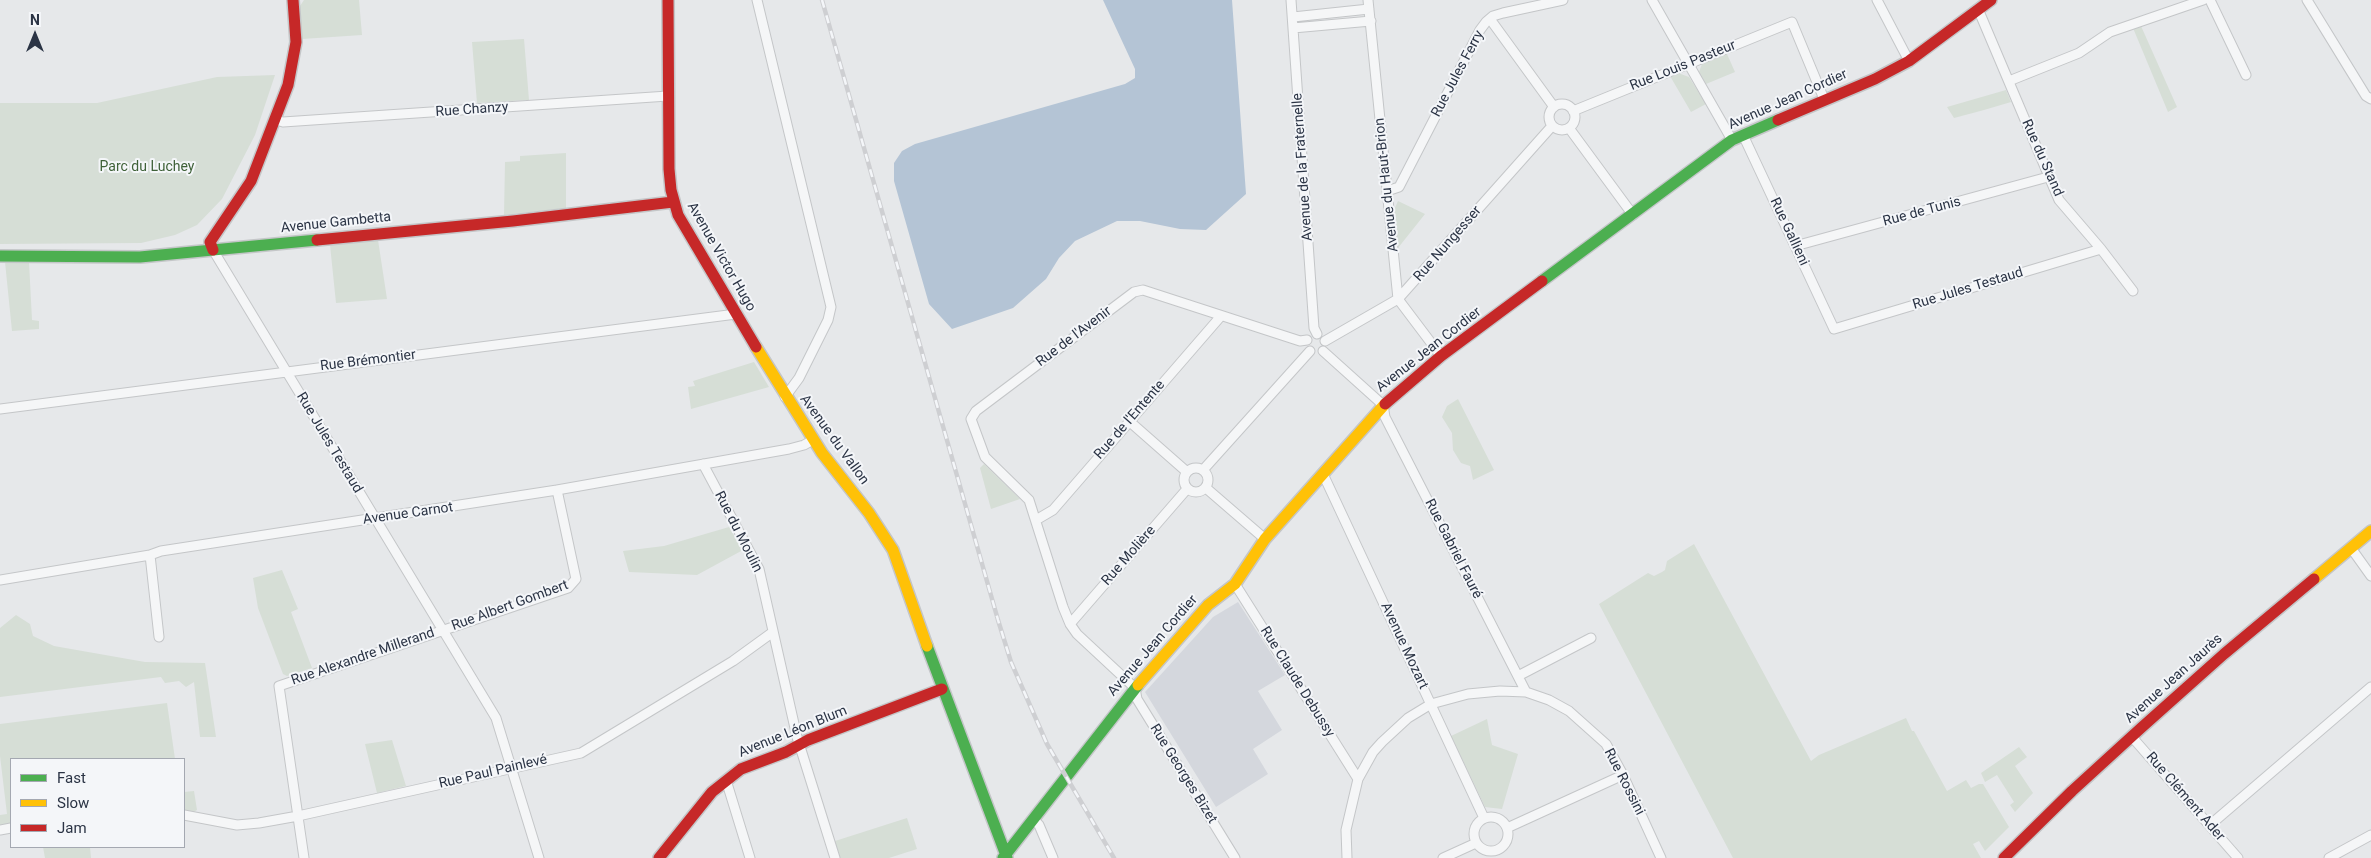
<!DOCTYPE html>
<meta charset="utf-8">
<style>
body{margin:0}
#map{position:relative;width:2371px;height:858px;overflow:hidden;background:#e6e8ea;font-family:Roboto,sans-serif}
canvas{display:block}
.legend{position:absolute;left:10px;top:758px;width:175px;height:90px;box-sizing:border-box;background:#f4f6f9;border:1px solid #a4a8b1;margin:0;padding:6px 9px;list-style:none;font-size:15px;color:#2b3445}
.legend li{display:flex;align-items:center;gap:10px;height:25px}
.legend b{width:25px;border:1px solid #a4a8b1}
.north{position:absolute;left:10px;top:10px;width:50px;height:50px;-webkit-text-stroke:4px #f4f6f9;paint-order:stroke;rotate:0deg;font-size:14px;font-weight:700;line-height:20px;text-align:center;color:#2b3445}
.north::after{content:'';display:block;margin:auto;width:18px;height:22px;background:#2b3445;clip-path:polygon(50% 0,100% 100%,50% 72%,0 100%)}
</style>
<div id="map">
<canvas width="2371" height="858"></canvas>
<ul class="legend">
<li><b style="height:6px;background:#4caf50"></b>Fast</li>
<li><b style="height:6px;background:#ffc107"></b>Slow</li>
<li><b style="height:6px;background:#c62828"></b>Jam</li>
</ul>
<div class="north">N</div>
</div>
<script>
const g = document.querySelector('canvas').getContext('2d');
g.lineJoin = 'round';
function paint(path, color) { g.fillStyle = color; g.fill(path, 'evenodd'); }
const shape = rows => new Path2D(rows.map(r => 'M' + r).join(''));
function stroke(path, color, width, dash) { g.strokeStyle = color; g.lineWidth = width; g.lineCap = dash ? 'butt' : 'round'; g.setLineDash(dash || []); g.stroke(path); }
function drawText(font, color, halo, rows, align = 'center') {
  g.font = font + ' Roboto,sans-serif'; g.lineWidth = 4; g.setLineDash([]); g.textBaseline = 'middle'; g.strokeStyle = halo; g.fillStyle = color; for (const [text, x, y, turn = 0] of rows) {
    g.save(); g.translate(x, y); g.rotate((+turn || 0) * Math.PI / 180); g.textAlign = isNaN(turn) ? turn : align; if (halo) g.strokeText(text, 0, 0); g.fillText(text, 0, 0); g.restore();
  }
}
const built = shape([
 [1238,602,1285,675,1258,691,1282,730,1253,749,1268,774,1216,807,1145,692,1213,617]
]);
const green = shape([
 [304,0,359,0,362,35,302,39,300,6],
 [2141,26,2177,107,2168,112,2133,28],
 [524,39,529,100,477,103,472,42],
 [1727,54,1735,72,1706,84,1699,72,1702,64],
 [1678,73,1689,77,1706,104,1691,112,1670,76],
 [275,75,255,135,222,199,197,225,175,235,141,243,0,244,0,103,97,103,217,77],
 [2006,90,2011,102,1984,110,1954,118,1947,107],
 [566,153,566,208,504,215,505,162,520,161,520,156],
 [1398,201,1425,214,1398,248,1394,210],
 [378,240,387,299,336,303,330,245],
 [5,262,29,262,32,320,39,321,39,329,12,331],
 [754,362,769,387,691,409,688,387,695,386,693,381],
 [1458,399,1494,470,1473,480,1470,466,1461,463,1453,450,1452,433,1442,417,1447,406],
 [984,464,1020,499,991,509,980,468],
 [729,527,743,550,697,575,629,572,623,551,664,546],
 [1694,544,1811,761,1819,755,1906,718,1912,731,1914,731,1947,791,1966,780,1971,788,1979,784,1983,784,2009,827,1985,851,1979,841,1973,844,1981,858,1733,858,1599,604,1648,573,1654,576,1662,572,1665,570,1667,561],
 [282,570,298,609,291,612,312,668,287,676,283,674,258,608,253,578],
 [16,615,30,624,33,636,54,646,145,662,205,663,216,737,200,737,194,682,186,687,179,681,165,683,161,677,0,697,0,628],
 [167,703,175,759,11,759,11,823,0,826,0,815,7,814,0,756,0,724],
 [1487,719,1492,745,1518,754,1502,809,1485,807,1451,736],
 [392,740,406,786,377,793,365,744],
 [2019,747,2027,757,2015,766,2033,793,2015,812,2010,805,2014,802,1997,775,1985,782,1981,773],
 [194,791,197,810,192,813,184,811,184,792],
 [907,818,917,849,889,858,840,858,835,841],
 [43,847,90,847,91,858,45,858]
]);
const water = shape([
 [1103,0,1232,0,1246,194,1206,230,1180,229,1140,221,1117,221,1075,241,1059,258,1046,279,1013,308,952,329,929,304,894,181,894,163,902,151,915,144,1125,84,1135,78,1135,69]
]);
const street = shape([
 [757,0,831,307,828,320,799,378,785,397],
 [1291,0,1314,328,1317,334],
 [1368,0,1398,299,1441,356],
 [1652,0,1732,140],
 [1877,0,1909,61],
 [2210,0,2246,75],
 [2307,0,2366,96,2371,99],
 [1978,9,2059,200,2101,249,2133,291],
 [1293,17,1369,9],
 [1490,19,1554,107],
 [1293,28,1371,21],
 [2009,81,2079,53,2110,32,2203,0],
 '1549 117a13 13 0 1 1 26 0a13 13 0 1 1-26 0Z',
 [1573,111,1792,22,1824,99],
 [276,120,283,122,668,96],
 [1569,128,1633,215],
 [1743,135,1834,329,2101,249],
 [1387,191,1399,187,1480,30,1486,22,1493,16,1503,13,1563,0],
 [1795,246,2048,177],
 [213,250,496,718,539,858],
 [1325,341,1398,299,1552,126],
 [1323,351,1383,405,1385,417,1526,692],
 [0,409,736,314],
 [1129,421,1187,472],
 [703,464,759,569,797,737,835,858],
 '1184 480a12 12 0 1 1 24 0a12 12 0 1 1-24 0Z',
 [1203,470,1310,351],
 [1323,474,1484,818],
 [1206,488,1265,539],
 [1036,520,1053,510,1221,316],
 [2351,548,2371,576],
 [150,555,159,637],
 [0,580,150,555,161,551,557,490,789,449,804,445,813,440],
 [1235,584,1358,779],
 [1070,624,1187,489],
 [1518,676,1591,638],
 [2132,737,2238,858],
 [726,780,750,858],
 [184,815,237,825,259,823,298,816,581,753,733,661,773,632],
 '1474 834a17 17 0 1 1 34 0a17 17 0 1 1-34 0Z',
 [1033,819,1039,825,1053,858],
 [2210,825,2371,687],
 [1507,828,1623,775],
 [0,830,11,828],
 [304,858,279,686,568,588,576,579,557,490],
 [1235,858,1137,699,1135,688,1077,634,1070,624,1063,607,1029,500,985,457,971,419,976,411,1134,292,1143,290,1300,341,1307,340],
 [1347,858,1346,830,1358,779,1373,752,1382,742,1408,718,1431,704,1468,694,1500,691,1526,692,1549,700,1569,711,1606,744,1623,775,1661,858],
 [1443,858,1476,843],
 [2329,858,2371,835]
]);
const fast = shape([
 [0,256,140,257,317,240],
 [1542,281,1732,140,1778,120],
 [927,646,1007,858],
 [1003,858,1138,685]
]);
const slow = shape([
 [756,347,822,453,869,513,893,550,927,646],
 [2314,579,2371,531],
 [1138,685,1208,605,1235,584,1265,539,1385,404]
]);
const jam = shape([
 [668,0,669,169,671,190,678,215,756,347],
 [1778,120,1875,79,1909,61,1991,0],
 [317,240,513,221,673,202],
 [213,250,210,242,251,181,288,85,296,42,293,0],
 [1385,404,1441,356,1542,281],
 [659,858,712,792,741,769,786,752,808,740,942,689],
 [2004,858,2072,791,2141,728,2224,654,2314,579]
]);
const rail = shape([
 [822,0,998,620,1011,662,1047,744,1114,858]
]);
const streetNames = [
 ["Rue Louis Pasteur",1683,66,-22],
 ["Rue Jules Ferry",1458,74,-62],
 ["Avenue Jean Cordier",1788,100,-24],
 ["Rue Chanzy",472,110,-4],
 ["Rue du Stand",2042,158,66],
 ["Avenue de la Fraternelle",1303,167,-94],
 ["Avenue du Haut-Brion",1387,185,-96],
 ["Rue de Tunis",1922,212,-15],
 ["Avenue Gambetta",336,223,-6],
 ["Rue Gallieni",1789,232,65],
 ["Rue Nungesser",1448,244,-49],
 ["Avenue Victor Hugo",721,257,60],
 ["Rue Jules Testaud",1968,289,-17],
 ["Rue de l'Avenir",1074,337,-37],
 ["Avenue Jean Cordier",1429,350,-38],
 ["Rue Brémontier",368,361,-7],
 ["Rue de l'Entente",1130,420,-49],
 ["Avenue du Vallon",834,440,54],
 ["Rue Jules Testaud",329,443,59],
 ["Avenue Carnot",408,514,-8],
 ["Rue du Moulin",738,532,63],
 ["Rue Gabriel Fauré",1453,549,63],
 ["Rue Molière",1129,556,-49],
 ["Rue Albert Gombert",510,606,-20],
 ["Avenue Jean Cordier",1153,646,-49],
 ["Avenue Mozart",1404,646,65],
 ["Rue Alexandre Millerand",363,657,-19],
 ["Avenue Jean Jaurès",2174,679,-42],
 ["Rue Claude Debussy",1297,682,58],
 ["Avenue Léon Blum",793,732,-22],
 ["Rue Paul Painlevé",493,772,-13],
 ["Rue Georges Bizet",1183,774,58],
 ["Rue Rossini",1624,782,63],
 ["Rue Clément Ader",2185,797,49]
];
const parkNames = [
 ["Parc du Luchey",147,167]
];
paint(built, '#d4d7dd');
paint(green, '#d6ded6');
paint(water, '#b4c4d5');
stroke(street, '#c4c6c8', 11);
stroke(fast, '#c4c6c8', 14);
stroke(slow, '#c4c6c8', 14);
stroke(jam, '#c4c6c8', 14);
stroke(street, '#f5f6f7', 9);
stroke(fast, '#4caf50', 11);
stroke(slow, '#ffc107', 11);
stroke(jam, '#c62828', 11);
stroke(rail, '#cecfd2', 4.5);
stroke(rail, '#f4f6f9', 2.5, [8]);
drawText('14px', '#2b3445', '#f4f6f9', streetNames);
drawText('14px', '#3f6138', '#f4f6f9', parkNames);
</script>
